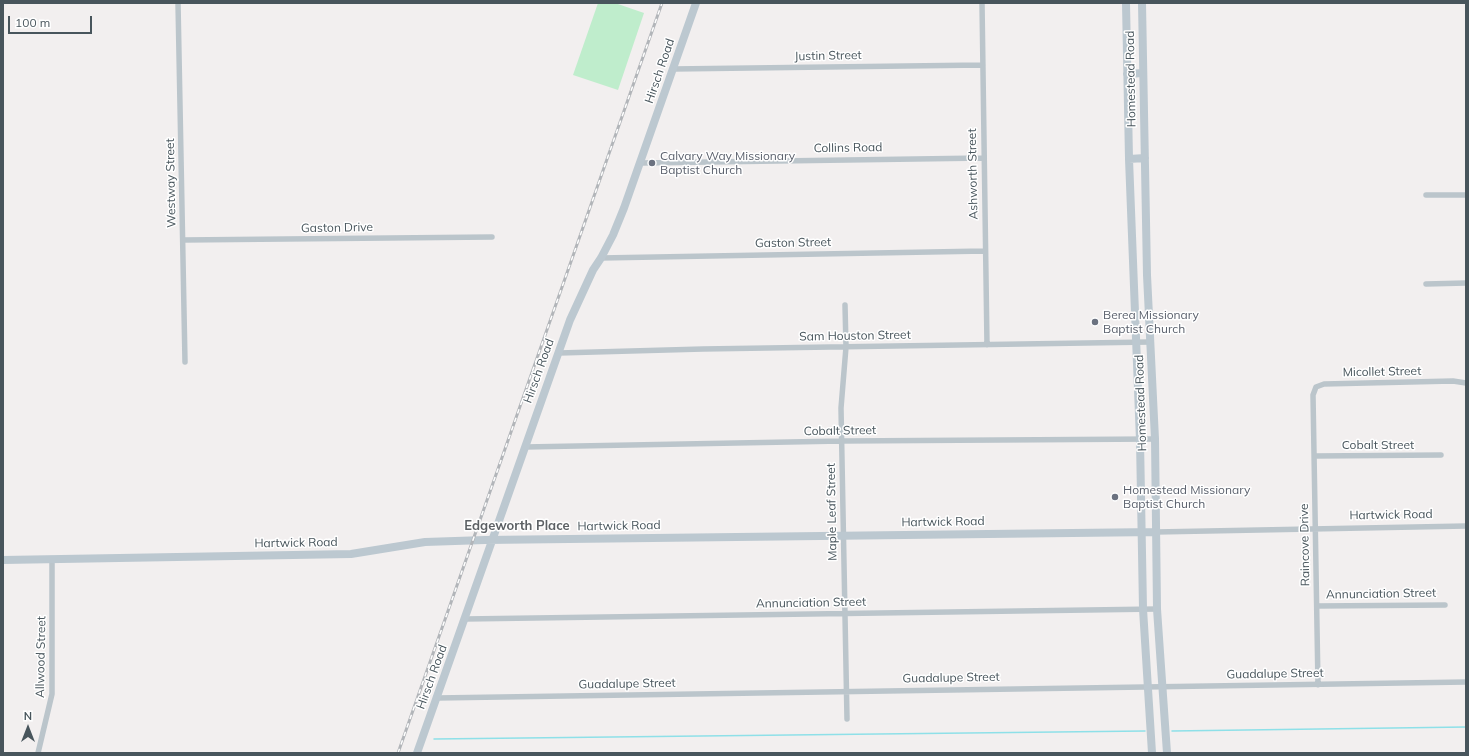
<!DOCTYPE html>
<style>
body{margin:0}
#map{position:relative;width:1469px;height:756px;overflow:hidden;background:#f2efef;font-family:Mulish,sans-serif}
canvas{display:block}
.frame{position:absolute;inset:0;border:4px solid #48555c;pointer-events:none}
.north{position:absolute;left:8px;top:708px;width:40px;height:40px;-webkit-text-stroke:3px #fff;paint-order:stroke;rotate:0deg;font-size:11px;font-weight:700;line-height:16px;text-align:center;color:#48555c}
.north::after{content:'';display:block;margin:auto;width:14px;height:18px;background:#48555c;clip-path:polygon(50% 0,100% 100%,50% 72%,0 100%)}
.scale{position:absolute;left:8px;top:16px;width:84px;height:18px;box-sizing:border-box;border:2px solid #48555c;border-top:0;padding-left:5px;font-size:12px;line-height:14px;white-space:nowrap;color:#48555c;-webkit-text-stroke:3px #fff;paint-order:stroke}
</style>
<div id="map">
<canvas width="1469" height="756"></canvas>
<div class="frame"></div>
<div class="north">N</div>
<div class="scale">100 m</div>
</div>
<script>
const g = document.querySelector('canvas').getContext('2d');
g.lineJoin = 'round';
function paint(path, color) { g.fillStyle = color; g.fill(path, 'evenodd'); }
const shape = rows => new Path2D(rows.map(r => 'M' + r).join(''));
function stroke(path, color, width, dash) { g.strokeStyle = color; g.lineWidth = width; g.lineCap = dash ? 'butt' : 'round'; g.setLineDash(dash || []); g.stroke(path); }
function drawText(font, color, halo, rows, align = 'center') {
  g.font = font + ' Mulish,sans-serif'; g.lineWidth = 3; g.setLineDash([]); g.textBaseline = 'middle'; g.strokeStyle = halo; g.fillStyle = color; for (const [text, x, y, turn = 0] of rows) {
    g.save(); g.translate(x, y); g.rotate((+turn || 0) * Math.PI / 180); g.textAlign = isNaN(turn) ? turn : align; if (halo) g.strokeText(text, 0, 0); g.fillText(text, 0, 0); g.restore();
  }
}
const green = shape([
 [598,3,615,3,644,13,618,90,573,75]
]);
const stream = shape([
 [1172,731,1466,727],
 [434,739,1145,731]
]);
const street = shape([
 [178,3,185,362],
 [982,3,987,345],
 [673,69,983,65],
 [641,163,984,158],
 [1426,195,1466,195],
 [183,240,492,237],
 [601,258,985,251],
 [1426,284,1466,283],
 [845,305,846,347,841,408,847,719],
 [559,353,703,349,1150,342],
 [525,447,842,441,1155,439],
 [1315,456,1441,455],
 [1156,532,1466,526],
 [1317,606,1445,605],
 [465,619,1157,609],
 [1318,685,1313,395,1316,387,1324,384,1453,381,1466,383],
 [437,698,1466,682],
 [38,753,52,694,52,559]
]);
const secondary = shape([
 [1126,3,1129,159,1140,440,1143,609,1152,753],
 [1142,3,1147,275,1155,439,1157,609,1167,753],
 [1127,74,1143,73],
 [1129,159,1145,158],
 [3,560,351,554,425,542,485,540,1156,532],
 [417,753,570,320,593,270,601,258,613,235,624,208,696,3]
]);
const rail = shape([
 [398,753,662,3]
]);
const markers = [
 [652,163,4,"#6b7280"],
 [1095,322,4,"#6b7280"],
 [1115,497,4,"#6b7280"]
];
const streetNames = [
 ["Justin Street",828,56,-1],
 ["Hirsch Road",660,71,-71],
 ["Homestead Road",1131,79,-91],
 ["Collins Road",848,148,-1],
 ["Ashworth Street",973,174,-91],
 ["Westway Street",171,183,-91],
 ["Gaston Drive",337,228,-1],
 ["Gaston Street",793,243,-1],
 ["Sam Houston Street",855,336,-1],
 ["Hirsch Road",539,371,-70],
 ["Micollet Street",1382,372,-1],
 ["Homestead Road",1141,403,-92],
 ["Cobalt Street",840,431,-1],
 ["Cobalt Street",1378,445],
 ["Maple Leaf Street",832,512,-91],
 ["Hartwick Road",1391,515,-1],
 ["Hartwick Road",943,522,-1],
 ["Hartwick Road",619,526,-1],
 ["Hartwick Road",296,543,-1],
 ["Raincove Drive",1305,545,-91],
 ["Annunciation Street",1381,594,-1],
 ["Annunciation Street",811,603,-1],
 ["Allwood Street",41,657,-89],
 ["Guadalupe Street",1275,674,-1],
 ["Hirsch Road",432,677,-70],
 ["Guadalupe Street",951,678,-1],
 ["Guadalupe Street",627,684,-1]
];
const worshipNames = [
 ["Calvary Way Missionary",660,156],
 ["Baptist Church",660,170],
 ["Berea Missionary",1103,315],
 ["Baptist Church",1103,329],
 ["Homestead Missionary",1123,490],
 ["Baptist Church",1123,504]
];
const neighbourhoodNames = [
 ["Edgeworth Place",517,526]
];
paint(green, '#bfedcc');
stroke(stream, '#8ee0e8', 1.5);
stroke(street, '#bbc5cb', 5.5);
stroke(secondary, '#bcc8d0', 8);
stroke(rail, '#b2b5b9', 3);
stroke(rail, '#fff', 1.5, [4.5]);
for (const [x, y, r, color] of markers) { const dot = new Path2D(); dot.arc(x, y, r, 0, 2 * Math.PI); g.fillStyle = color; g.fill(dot); stroke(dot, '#fff', 1.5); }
drawText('12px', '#48555c', '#fff', streetNames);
drawText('12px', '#5b616d', '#fff', worshipNames, 'left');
drawText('bold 13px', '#5c6064', '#fff', neighbourhoodNames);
</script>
